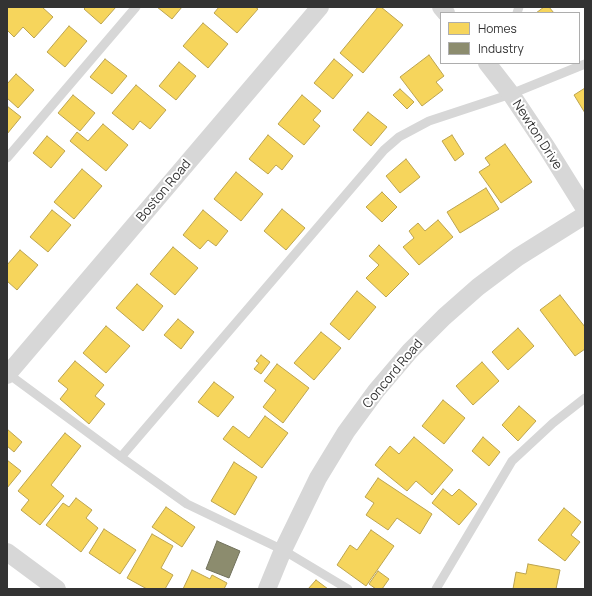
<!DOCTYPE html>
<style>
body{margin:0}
#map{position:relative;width:592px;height:596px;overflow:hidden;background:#fff;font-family:Manrope,sans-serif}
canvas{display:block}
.frame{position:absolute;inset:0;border:8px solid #333;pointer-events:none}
.legend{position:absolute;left:440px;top:12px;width:140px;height:52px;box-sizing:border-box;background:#fff;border:1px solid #adadad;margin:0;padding:5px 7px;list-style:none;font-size:12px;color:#333}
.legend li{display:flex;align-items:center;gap:8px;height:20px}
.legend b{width:20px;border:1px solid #adadad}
</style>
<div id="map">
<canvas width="592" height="596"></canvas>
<div class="frame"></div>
<ul class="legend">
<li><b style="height:11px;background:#f6d55c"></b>Homes</li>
<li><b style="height:11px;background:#8c8c6e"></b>Industry</li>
</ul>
</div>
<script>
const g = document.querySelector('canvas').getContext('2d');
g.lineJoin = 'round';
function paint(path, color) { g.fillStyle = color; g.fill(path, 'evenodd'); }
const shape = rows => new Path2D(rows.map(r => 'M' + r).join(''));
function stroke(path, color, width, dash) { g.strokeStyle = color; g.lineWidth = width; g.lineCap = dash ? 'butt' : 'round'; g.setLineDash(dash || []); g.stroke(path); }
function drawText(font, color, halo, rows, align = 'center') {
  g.font = font + ' Manrope,sans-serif'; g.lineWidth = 4; g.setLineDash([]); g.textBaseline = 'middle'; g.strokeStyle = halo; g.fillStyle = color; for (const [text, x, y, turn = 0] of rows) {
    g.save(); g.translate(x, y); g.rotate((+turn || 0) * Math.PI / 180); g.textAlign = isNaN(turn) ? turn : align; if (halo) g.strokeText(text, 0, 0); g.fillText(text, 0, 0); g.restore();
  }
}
const homes = shape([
 [7,7,42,7,53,17,34,38,23,27,14,37,7,30,7,7],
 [86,7,116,7,101,24,84,9,86,7],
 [157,7,182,7,172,19,157,7],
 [219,7,255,7,258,9,237,33,214,13,219,7],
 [378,7,381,7,403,25,363,73,340,53,378,7],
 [544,7,549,7,554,13,536,13,544,7],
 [203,23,228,44,208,68,183,46,203,23],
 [69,26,87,41,65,67,47,52,69,26],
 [429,55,444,76,436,82,443,90,422,106,400,77,429,55],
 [105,59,127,76,112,94,90,77,105,59],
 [334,59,353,75,333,99,314,83,334,59],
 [179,62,196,76,176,100,159,86,179,62],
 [16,74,34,90,18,108,7,98,7,84,16,74],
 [136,85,166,110,150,129,140,121,133,130,112,113,136,85],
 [585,88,585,113,574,95,585,88],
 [400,89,414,102,407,109,393,95,400,89],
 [73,95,95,113,80,131,58,113,73,95],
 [302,95,321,111,313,120,320,126,304,145,278,124,302,95],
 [7,106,21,117,7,134,7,106],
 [368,112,387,127,371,146,353,130,368,112],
 [103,124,128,145,106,171,70,141,77,132,88,141,103,124],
 [268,135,293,156,282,170,276,165,268,174,249,159,268,135],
 [452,135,464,154,455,161,442,141,452,135],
 [47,136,65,151,51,168,33,153,47,136],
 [505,144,532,182,501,203,479,172,490,165,485,158,505,144],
 [406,159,420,177,400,193,386,176,406,159],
 [82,169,102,186,74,219,54,202,82,169],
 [236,172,263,194,241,221,214,199,236,172],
 [486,188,499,209,460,233,447,212,486,188],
 [382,192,397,207,382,222,366,207,382,192],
 [282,209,305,228,286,250,264,231,282,209],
 [52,210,71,225,48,252,30,237,52,210],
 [203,210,228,231,216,246,208,240,200,249,183,235,203,210],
 [438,220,453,237,419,265,403,247,414,238,409,231,418,223,425,231,438,220],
 [379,245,409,274,386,297,366,278,379,265,369,256,379,245],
 [173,247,198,268,175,295,150,274,173,247],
 [20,250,38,265,17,290,7,281,7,265,20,250],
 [137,284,163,306,143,331,116,308,137,284],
 [357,291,376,307,349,340,330,324,357,291],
 [560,295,585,327,585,349,575,356,540,310,560,295],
 [178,319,194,332,181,349,164,335,178,319],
 [106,326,130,346,106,373,83,353,106,326],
 [518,328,534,346,508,370,492,352,518,328],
 [321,332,341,348,314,380,294,363,321,332],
 [261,355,270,362,261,374,254,369,259,363,256,361,261,355],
 [75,361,104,385,95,396,105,404,89,424,60,399,68,389,58,381,75,361],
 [482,362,499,381,473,405,456,386,482,362],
 [277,364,309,388,283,423,263,407,276,390,264,381,277,364],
 [214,382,234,397,218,417,198,402,214,382],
 [443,400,465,418,444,444,422,426,443,400],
 [519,406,536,421,518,441,502,425,519,406],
 [265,416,288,433,262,468,223,439,233,426,249,438,265,416],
 [7,429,22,442,14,452,7,446,7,429],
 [65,433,81,446,51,485,64,496,40,525,21,510,29,500,18,491,65,433],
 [414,437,453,470,432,495,416,481,407,491,375,465,390,446,399,454,414,437],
 [483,437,500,452,489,466,472,451,483,437],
 [7,460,21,471,7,488,7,460],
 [234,462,257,477,235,515,211,501,234,462],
 [378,478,432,514,420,534,397,518,388,530,366,515,374,503,365,497,378,478],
 [443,489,452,496,459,489,477,504,459,525,432,503,443,489],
 [76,498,92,510,86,518,98,528,81,552,46,525,63,503,69,507,76,498],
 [166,507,195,527,182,547,152,527,166,507],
 [564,508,581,522,571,535,580,542,565,561,538,540,564,508],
 [104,529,136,550,120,574,89,553,104,529],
 [371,530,394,546,366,586,337,565,350,545,357,550,371,530],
 [152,534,173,546,161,568,173,575,165,589,147,589,127,578,152,534],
 [528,564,560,570,556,589,513,589,516,572,526,574,528,564],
 [192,570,210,579,212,575,227,583,224,589,183,589,192,570],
 [378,571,389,579,382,589,376,589,369,584,378,571],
 [316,580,328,589,308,589,316,580]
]);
const industry = shape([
 [217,541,240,551,229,578,206,569,217,541]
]);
const service = shape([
 [517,13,519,7],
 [7,158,136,7],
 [7,373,121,457,187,504,283,550,348,589],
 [121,457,384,150,399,137,429,121,511,94,585,64],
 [436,589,512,461,553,423,585,398]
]);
const minor = shape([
 [441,7,446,13],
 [487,63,511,94,547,148,585,209],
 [7,375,320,7],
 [7,552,57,589],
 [267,589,283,550,318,478,346,432,376,391,410,351,444,317,478,287,518,257,585,215]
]);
const streetNames = [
 ["Newton Drive",537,135,57],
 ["Boston Road",164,191,-50],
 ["Concord Road",393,374,-50]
];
paint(homes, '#f6d55c');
stroke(homes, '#bca450', 1);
paint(industry, '#8c8c6e');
stroke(industry, '#71715c', 1);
stroke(service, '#d7d7d7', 9);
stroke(minor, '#d7d7d7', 18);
drawText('13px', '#333', '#fff', streetNames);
</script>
